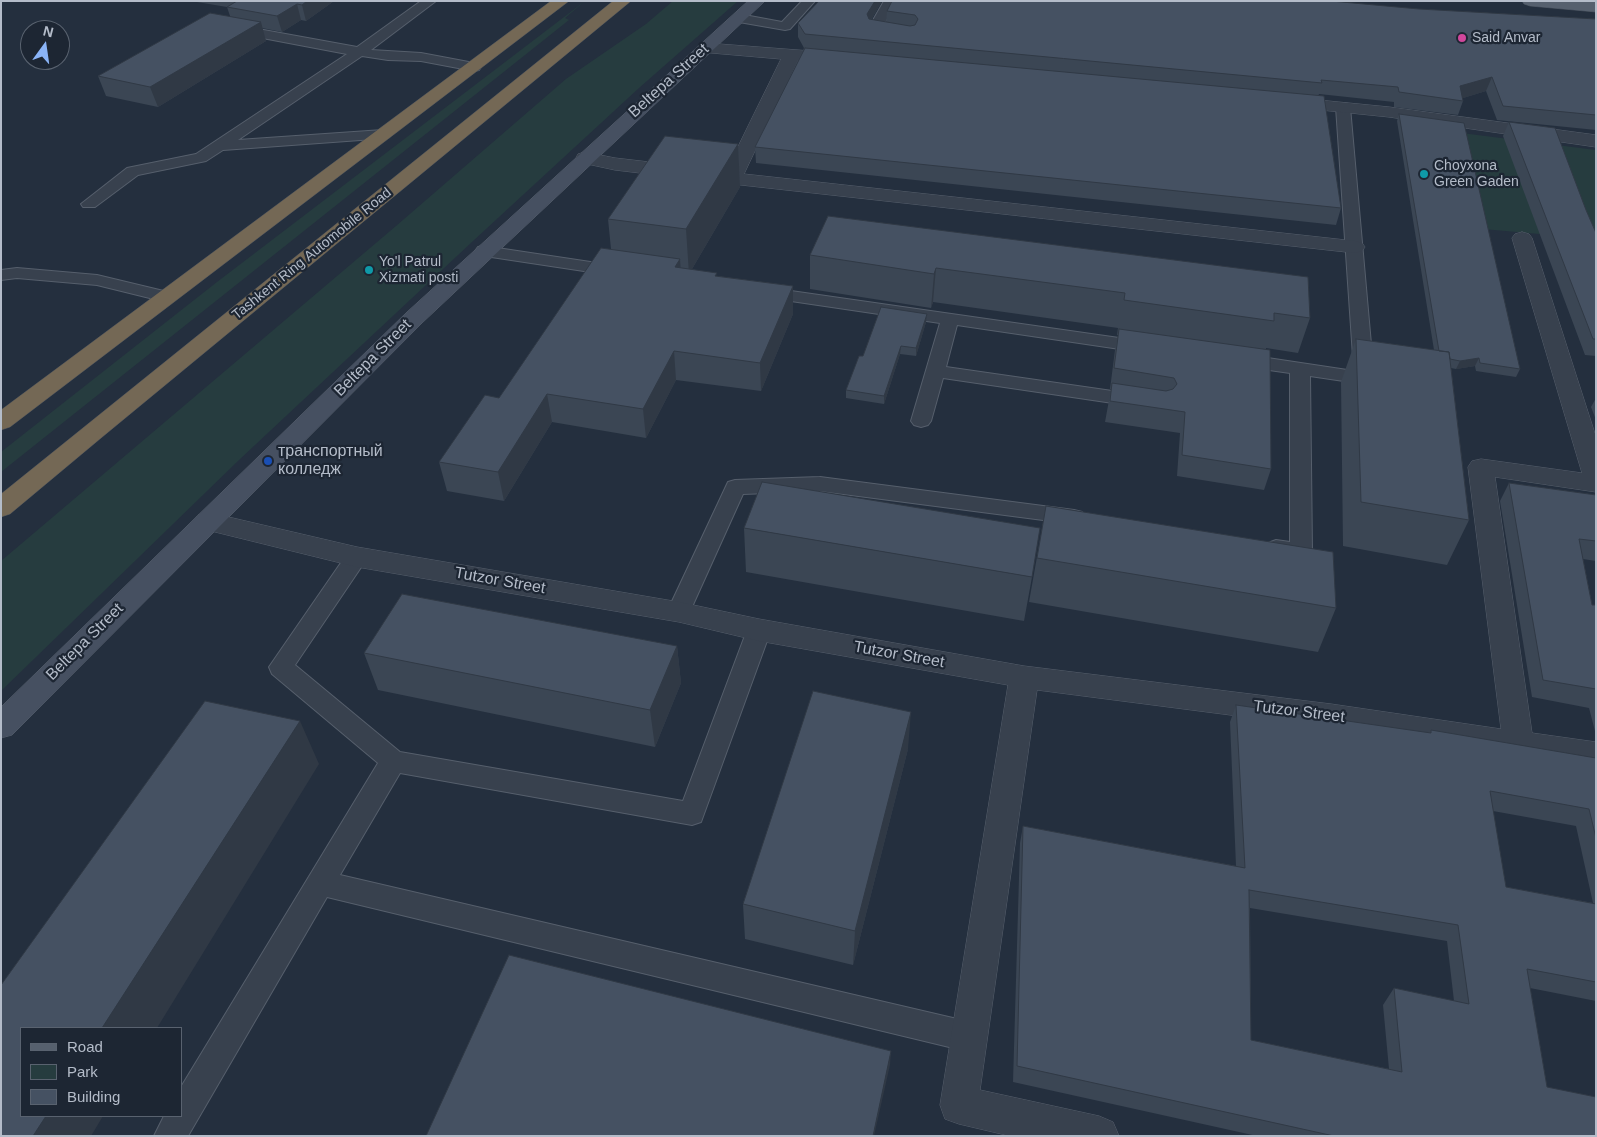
<!DOCTYPE html>
<meta charset="utf-8">
<style>
body{margin:0}
#map{position:relative;width:1597px;height:1137px;overflow:hidden;background:#242f3e;font-family:Arial,sans-serif}
canvas{display:block}
.frame{position:absolute;inset:0;border:2px solid #b4bcc9;pointer-events:none}
.legend{position:absolute;left:20px;top:1027px;width:162px;height:90px;box-sizing:border-box;background:#1d2633;border:1px solid #59626f;margin:0;padding:6px 9px;list-style:none;font-size:15px;color:#b4bcc9}
.legend li{display:flex;align-items:center;gap:10px;height:25px}
.legend b{width:25px;border:1px solid #59626f}
.north{position:absolute;left:20px;top:20px;width:50px;height:50px;box-sizing:border-box;background:#1d2633;border:1px solid #59626f;border-radius:50%;rotate:14deg;font-size:14px;font-weight:700;line-height:20px;text-align:center;color:#b4bcc9}
.north::after{content:'';display:block;margin:auto;width:18px;height:22px;background:#8ab4f8;clip-path:polygon(50% 0,100% 100%,50% 72%,0 100%)}
</style>
<div id="map">
<canvas width="1597" height="1137"></canvas>
<div class="frame"></div>
<ul class="legend">
<li><b style="height:6px;background:#56606e"></b>Road</li>
<li><b style="height:14px;background:#263c3f"></b>Park</li>
<li><b style="height:14px;background:#455162"></b>Building</li>
</ul>
<div class="north">N</div>
</div>
<script>
const g = document.querySelector('canvas').getContext('2d');
g.lineJoin = 'round';
function paint(path, color) { g.fillStyle = color; g.fill(path, 'evenodd'); }
const shape = rows => new Path2D(rows.map(r => 'M' + r).join(''));
function stroke(path, color, width, dash) { g.strokeStyle = color; g.lineWidth = width; g.lineCap = dash ? 'butt' : 'round'; g.setLineDash(dash || []); g.stroke(path); }
function drawText(font, color, halo, rows, align = 'center') {
  g.font = font + ' Arial,sans-serif'; g.lineWidth = 4.5; g.setLineDash([]); g.textBaseline = 'middle'; g.strokeStyle = halo; g.fillStyle = color; for (const [text, x, y, turn = 0] of rows) {
    g.save(); g.translate(x, y); g.rotate((+turn || 0) * Math.PI / 180); g.textAlign = isNaN(turn) ? turn : align; if (halo) g.strokeText(text, 0, 0); g.fillText(text, 0, 0); g.restore();
  }
}
const green = shape([
 [585,1,565,18,569,20,1,472,1,452,217,282],
 [673,1,738,1,639,88,473,241,239,460,1,691,1,561,396,226,566,79,646,24],
 [1398,125,1596,150,1596,239,1415,223]
]);
const lane = shape([
 [421,1,436,1,371,50,421,53,474,63,479,64,481,67,479,70,474,71,421,61,388,60,362,56,238,140,383,130,388,132,391,135,388,138,223,150,206,161,138,175,95,207,83,207,81,204,127,168,196,154,347,54,236,33,231,32,229,29,231,26,236,25,357,47,421,1],
 [802,1,815,1,790,29,785,30,739,22,732,18,739,14,782,22,802,1],
 [884,1,897,1,883,26,901,29,903,32,901,35,896,36,875,33,868,29,884,1],
 [1343,103,1348,104,1350,107,1374,378,1371,382,1364,384,1310,376,1312,552,1309,557,1301,560,1268,553,1265,548,1268,543,1276,540,1290,542,1290,373,1241,366,1234,364,1232,360,1234,356,1241,354,1354,371,1336,107,1338,104,1343,103],
 [484,246,617,266,623,267,626,271,623,275,617,276,478,255,475,251,478,247,484,246],
 [17,268,97,275,172,293,175,297,172,301,166,302,97,285,17,278,1,280,1,270,17,268],
 [763,287,1154,343,1156,347,1154,351,1147,353,957,325,946,367,1140,395,1147,397,1150,401,1147,405,1140,407,943,378,931,421,928,425,921,427,914,425,911,421,940,323,757,296,754,292,757,288,763,287],
 [820,477,1074,510,1082,512,1085,517,1082,522,1074,524,820,491,743,494,687,618,679,620,671,618,667,612,728,482,735,480,820,477],
 [357,549,365,551,368,557,295,665,400,752,683,801,747,630,751,624,759,621,767,624,771,630,701,822,692,825,400,773,340,875,970,1022,981,1027,985,1037,981,1047,970,1052,327,897,188,1136,154,1136,164,1116,181,1116,181,1087,378,763,272,674,269,667,349,551,357,549]
]);
const street = shape([
 [706,43,837,53,843,54,845,58,843,62,837,63,798,60,744,174,1355,241,1362,243,1365,247,1362,251,1355,253,732,184,615,170,578,162,576,158,578,154,585,152,615,158,726,171,781,59,700,52,698,48,700,44,706,43],
 [1288,97,1389,107,1596,135,1596,147,1389,117,1282,106,1279,102,1282,98,1288,97],
 [1522,232,1529,234,1532,238,1596,437,1596,492,1495,477,1532,733,1596,742,1596,768,1331,728,1037,690,980,1090,1099,1116,1113,1122,1119,1136,1010,1136,959,1124,945,1119,940,1105,1008,685,759,641,679,622,357,567,207,530,198,527,194,521,198,515,207,512,357,547,679,602,759,619,1024,666,1331,704,1501,729,1468,467,1472,461,1481,459,1582,473,1512,238,1515,234,1522,232]
]);
const secondary = shape([
 [748,1,765,1,422,323,12,735,1,738,1,707,406,313,748,1]
]);
const primary = shape([
 [1522,1,1596,2,1596,12,1530,6,1524,4,1522,1]
]);
const highway = shape([
 [551,1,569,1,10,427,1,430,1,410,551,1],
 [613,1,631,1,101,438,10,514,1,517,1,494,613,1]
]);
const wall = shape([
 [191,1,334,1,306,21,301,20,282,32,262,28,266,41,158,107,106,96,98,76,230,16,227,7],
 [882,1,871,20,886,22,887,11,1419,9,1596,19,1596,130,1497,120,1486,91,1463,98,1463,101,1458,115,1394,107,1394,102,1319,94,1318,96,1341,208,1336,225,756,163,755,147,804,48,798,37,798,23],
 [1399,114,1520,369,1516,377,1476,371,1475,366,1456,369,1451,368,1469,520,1447,565,1343,546,1341,382,1356,339,1434,350,1397,121],
 [1509,122,1586,210,1596,233,1596,356,1585,355,1503,136],
 [738,144,740,187,692,269,717,276,793,286,793,314,761,391,676,380,646,438,552,422,504,501,447,491,439,462,499,398,611,249,608,219],
 [828,216,1310,318,1298,353,1266,348,1266,350,1271,469,1264,490,1177,476,1180,433,1105,422,1111,389,1110,389,1115,350,1118,335,1117,335,1118,328,933,302,931,308,810,289,810,255],
 [927,314,926,322,916,356,900,354,884,404,846,398,846,390,863,356],
 [1596,398,1596,420,1591,407],
 [1509,483,1596,495,1596,561,1583,559,1592,605,1596,605,1596,735,1589,708,1532,697,1500,501],
 [1046,506,1336,608,1318,652,1029,602],
 [744,528,1032,577,1024,621,746,572],
 [677,646,681,683,655,747,378,690,364,653],
 [1236,705,1429,733,1431,730,1596,758,1596,1001,1530,988,1547,1087,1596,1136,1257,1136,1013,1082,1020,843,1023,826,1236,866,1230,722],
 [1493,811,1576,826,1593,903,1506,887],
 [1250,908,1447,941,1454,1001,1394,988,1383,1005,1389,1069,1251,1040],
 [908,749,853,965,745,939,743,904]
]);
const shadedWall = shape([
 [307,1,334,1,306,21,302,5],
 [875,1,882,1,866,28,867,14],
 [297,4,301,20,282,32,277,16],
 [261,22,266,41,158,107,150,87],
 [1492,77,1486,91,1457,100,1460,86],
 [738,144,740,187,689,274,686,229],
 [680,259,682,287,675,267],
 [936,268,933,302,931,308,934,274],
 [793,286,793,314,761,391,760,363],
 [927,314,926,322,916,356,916,348],
 [901,346,900,354,884,404,884,396],
 [674,351,676,380,646,438,643,409],
 [1479,358,1475,366,1456,369,1460,361],
 [547,394,552,422,504,501,498,472],
 [677,646,681,683,655,747,650,710],
 [911,712,908,749,853,965,855,931],
 [300,721,319,764,157,1028,102,1028],
 [891,1051,890,1065,874,1136,873,1136],
 [46,1116,103,1116,91,1136,33,1136]
]);
const building = shape([
 [237,1,307,1,302,5,297,4,277,16,227,7,237,1],
 [819,1,875,1,867,14,869,19,910,26,915,25,918,19,915,15,887,11,892,1,1331,1,1419,9,1596,19,1596,115,1503,106,1492,77,1460,86,1463,101,1399,92,1398,87,1321,80,1322,83,805,34,798,23,819,1],
 [210,13,261,22,150,87,98,76,210,13],
 [805,48,1324,96,1341,208,755,147,805,48],
 [1399,114,1464,123,1520,369,1480,363,1479,358,1460,361,1450,359,1449,352,1439,351,1399,114],
 [1509,122,1555,128,1586,210,1596,233,1596,339,1593,339,1509,122],
 [665,136,738,144,686,229,608,219,665,136],
 [828,216,1308,277,1310,318,1274,313,1274,321,1124,300,1125,293,936,268,934,274,810,255,828,216],
 [601,248,680,259,675,267,717,273,715,276,793,286,760,363,674,351,643,409,547,394,498,472,439,462,485,395,499,398,601,248],
 [881,307,927,314,916,348,901,346,884,396,846,390,859,356,863,356,881,307],
 [1119,329,1270,350,1271,469,1182,455,1185,412,1110,401,1112,383,1166,391,1173,389,1177,384,1174,378,1114,368,1119,329],
 [1356,339,1449,352,1469,520,1361,502,1356,339],
 [762,482,1040,528,1032,577,744,528,762,482],
 [1509,483,1596,495,1596,541,1579,539,1592,605,1596,605,1596,689,1543,680,1509,483],
 [1046,506,1333,552,1336,608,1037,558,1046,506],
 [402,594,677,646,650,710,364,653,402,594],
 [813,691,911,712,855,931,743,904,813,691],
 [205,701,300,721,102,1028,21,1028,21,1116,46,1116,33,1136,1,1136,1,985,205,701],
 [1236,705,1431,733,1431,730,1596,758,1596,838,1589,809,1490,791,1506,887,1596,904,1596,982,1527,969,1547,1087,1596,1097,1596,1136,1334,1136,1017,1066,1023,826,1245,868,1236,705],
 [1249,890,1458,925,1469,1004,1394,988,1402,1072,1251,1040,1249,890],
 [509,955,891,1051,873,1136,426,1136,509,955]
]);
const markers = [
 [1462,38,5,"#d1479c"],
 [1424,174,5,"#0f9aa8"],
 [369,270,5,"#0f9aa8"],
 [268,461,5,"#1a4fb4"]
];
const farPoinames = [
 ["Said Anvar",1472,38],
 ["Choyxona",1434,166],
 ["Green Gaden",1434,182],
 ["Yo'l Patrul",379,262],
 ["Xizmati posti",379,278]
];
const farStreetnames = [
 ["Tashkent Ring Automobile Road",312,254,-39]
];
const streetNames = [
 ["Beltepa Street",669,81,-42],
 ["Beltepa Street",373,358,-45],
 ["Tutzor Street",500,581,10],
 ["Beltepa Street",85,642,-45],
 ["Tutzor Street",899,655,10],
 ["Tutzor Street",1299,712,7]
];
const poiNames = [
 ["транспортный",278,452],
 ["колледж",278,470]
];
paint(green, '#263c3f');
stroke(lane, '#565f6c', 2);
stroke(street, '#565f6c', 1);
stroke(secondary, '#565f6c', 1);
stroke(primary, '#414a57', 1);
stroke(highway, '#434c59', 1);
paint(lane, '#38414e');
paint(street, '#38414e');
paint(secondary, '#465061');
paint(primary, '#56606e');
paint(highway, '#746855');
paint(wall, '#3b4654');
paint(shadedWall, '#303945');
paint(building, '#455162');
stroke(building, '#303945', 1);
for (const [x, y, r, color] of markers) { const dot = new Path2D(); dot.arc(x, y, r, 0, 2 * Math.PI); g.fillStyle = color; g.fill(dot); stroke(dot, '#1d2633', 2); }
drawText('14px', '#b4bcc9', '#1d2633', farPoinames, 'left');
drawText('14px', '#b4bcc9', '#1d2633', farStreetnames);
drawText('16px', '#b4bcc9', '#1d2633', streetNames);
drawText('16px', '#b4bcc9', '#1d2633', poiNames, 'left');
</script>
